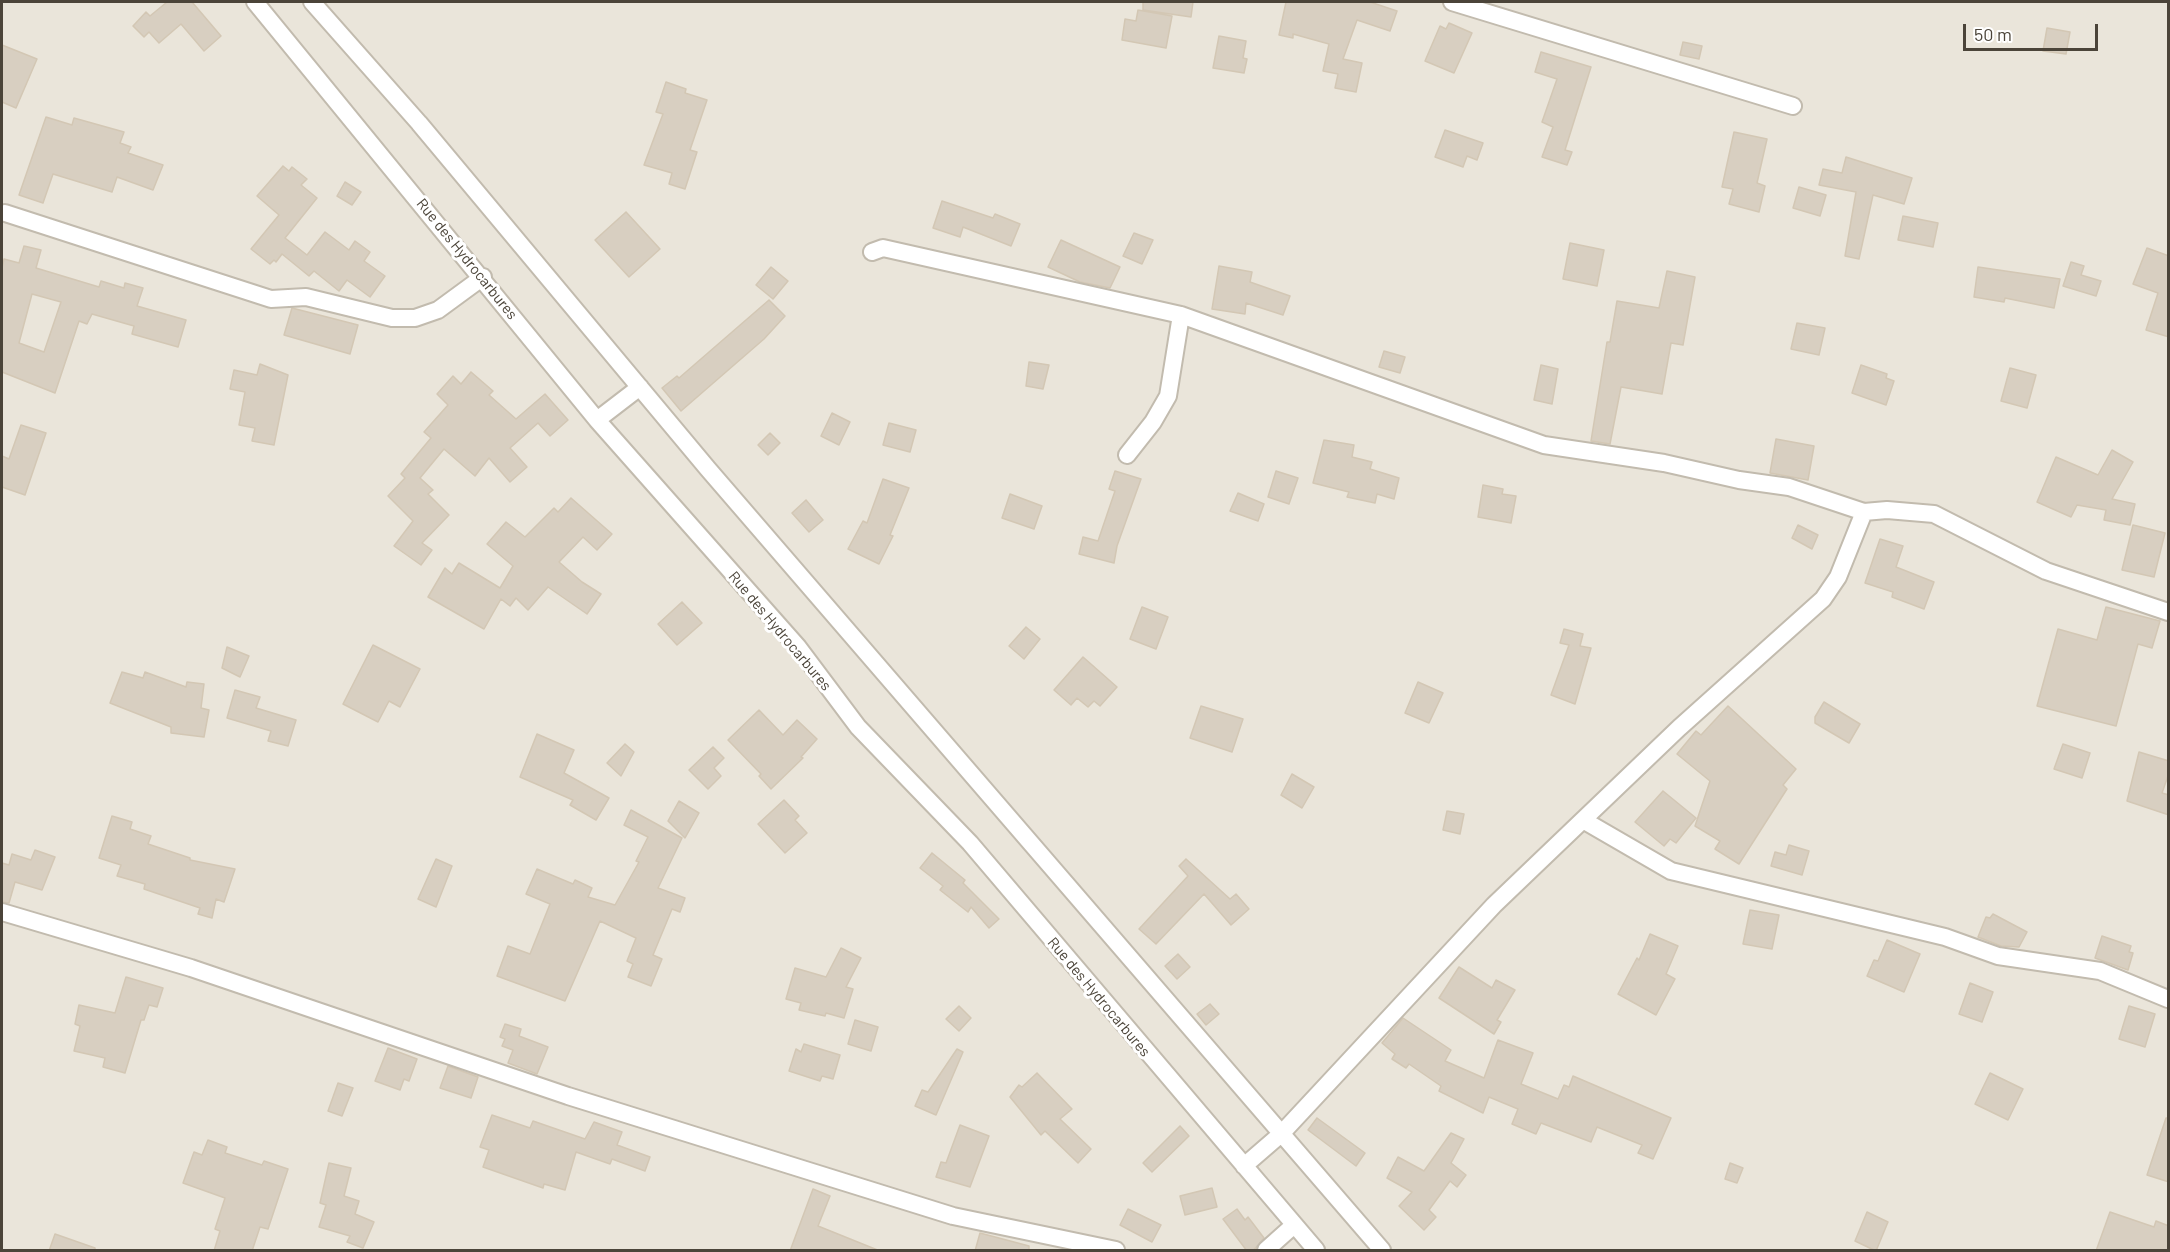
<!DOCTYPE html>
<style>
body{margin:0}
#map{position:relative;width:2170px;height:1252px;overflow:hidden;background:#f6f3ec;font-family:Barlow,sans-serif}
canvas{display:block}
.frame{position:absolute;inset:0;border:3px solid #4b4439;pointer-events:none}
.scale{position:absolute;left:1963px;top:24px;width:135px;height:27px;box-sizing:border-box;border:3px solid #4b4439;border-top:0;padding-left:8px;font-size:18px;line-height:21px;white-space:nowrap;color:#4b4439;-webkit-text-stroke:4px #fff;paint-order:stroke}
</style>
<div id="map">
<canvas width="2170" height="1252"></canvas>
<div class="frame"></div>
<div class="scale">50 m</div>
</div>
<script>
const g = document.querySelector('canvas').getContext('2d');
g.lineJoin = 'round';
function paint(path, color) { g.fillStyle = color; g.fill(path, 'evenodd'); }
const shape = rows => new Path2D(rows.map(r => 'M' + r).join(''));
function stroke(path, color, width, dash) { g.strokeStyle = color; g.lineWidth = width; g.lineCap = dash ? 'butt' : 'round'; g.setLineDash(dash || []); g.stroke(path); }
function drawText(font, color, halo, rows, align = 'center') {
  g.font = font + ' Barlow,sans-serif'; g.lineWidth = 6; g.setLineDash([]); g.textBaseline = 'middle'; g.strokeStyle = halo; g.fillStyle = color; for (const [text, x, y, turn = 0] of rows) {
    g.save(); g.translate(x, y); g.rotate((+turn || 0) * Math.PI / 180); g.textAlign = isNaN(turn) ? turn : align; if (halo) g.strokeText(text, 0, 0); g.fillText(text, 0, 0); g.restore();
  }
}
const residential = shape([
 [2,2,2168,2,2168,1250,2,1250]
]);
const building = shape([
 [167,2,192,2,221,36,204,51,181,24,159,43,149,32,144,37,133,26,146,12,150,16,167,2],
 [1143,2,1193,2,1191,17,1143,10,1143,2],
 [1286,2,1370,2,1397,11,1390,31,1357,20,1343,59,1362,63,1356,92,1335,88,1338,74,1323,71,1329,44,1293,34,1293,38,1279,35,1286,2],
 [1138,10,1172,16,1166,48,1122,40,1125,19,1136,21,1138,10],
 [1449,23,1472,33,1454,73,1425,61,1440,26,1446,29,1449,23],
 [2047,28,2070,32,2066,54,2043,51,2047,28],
 [1219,36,1246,41,1243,58,1247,59,1244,73,1213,68,1219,36],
 [1683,42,1702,46,1699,59,1680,55,1683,42],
 [2,45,37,59,16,108,2,102,2,45],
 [1541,52,1591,67,1565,150,1572,152,1567,165,1542,157,1553,127,1542,122,1557,79,1535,72,1541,52],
 [666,82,686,89,685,93,707,100,690,150,697,152,685,189,669,184,672,173,644,165,663,114,656,112,666,82],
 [46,117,72,125,74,118,124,132,120,143,131,147,128,153,163,165,153,190,117,177,112,192,53,174,43,203,19,195,46,117],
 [1445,130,1483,143,1477,160,1467,156,1463,167,1435,157,1445,130],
 [1734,132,1767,139,1757,183,1765,186,1759,212,1729,204,1733,189,1722,187,1734,132],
 [1846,157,1912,178,1904,204,1873,195,1859,259,1845,256,1856,192,1819,185,1823,169,1842,173,1846,157],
 [283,166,289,171,292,167,307,179,301,185,317,198,285,238,307,255,325,232,349,250,355,241,370,252,364,261,385,276,370,297,347,280,339,291,314,271,309,276,282,254,276,262,274,260,270,264,251,249,279,215,257,196,283,166],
 [345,182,361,192,352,205,337,196,345,182],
 [1799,187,1826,195,1820,216,1793,208,1799,187],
 [942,201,993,218,995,214,1020,224,1011,246,963,227,960,237,933,228,942,201],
 [626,212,660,249,629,277,595,240,626,212],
 [1903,216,1938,223,1933,247,1898,240,1903,216],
 [1134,233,1153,240,1142,264,1123,256,1134,233],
 [1061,240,1120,267,1110,288,1080,282,1048,267,1061,240],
 [1570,243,1604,250,1597,286,1563,279,1570,243],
 [24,246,41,250,36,268,99,287,101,281,124,288,125,283,143,288,137,306,186,320,178,347,132,334,134,326,92,314,87,324,79,321,55,393,2,372,2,268,4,259,19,263,24,246],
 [32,294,61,302,44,352,19,343,32,294],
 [2147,248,2169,256,2169,337,2146,330,2158,293,2133,284,2147,248],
 [2071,262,2084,266,2081,275,2101,281,2096,296,2063,286,2071,262],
 [1219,266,1252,272,1250,282,1290,296,1283,315,1246,303,1245,314,1212,309,1219,266],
 [771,267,788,281,773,299,756,285,771,267],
 [1978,267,2060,279,2054,308,2005,298,2004,302,1974,297,1978,267],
 [1667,271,1695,277,1683,345,1671,343,1662,394,1621,387,1610,444,1591,441,1607,342,1610,342,1617,301,1659,308,1667,271],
 [769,300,785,316,764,339,681,411,662,388,677,376,679,378,769,300],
 [292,308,358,325,350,354,284,335,292,308],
 [1797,323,1825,328,1819,355,1791,349,1797,323],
 [1384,351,1405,357,1400,373,1379,367,1384,351],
 [1029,362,1049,365,1043,389,1026,386,1029,362],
 [260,364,288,375,274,445,252,441,255,428,239,425,245,392,230,389,234,370,257,375,260,364],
 [1541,365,1558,369,1552,404,1534,400,1541,365],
 [1861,365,1887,374,1886,378,1894,381,1886,405,1852,393,1861,365],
 [2010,368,2036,375,2027,408,2001,401,2010,368],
 [471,372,493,391,489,395,516,419,545,394,568,420,550,436,538,423,510,448,527,467,510,482,489,458,475,476,444,449,420,478,433,490,428,494,449,515,422,543,432,550,421,565,394,546,413,521,388,496,405,478,401,474,431,438,424,432,448,405,437,394,453,376,461,384,471,372],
 [832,413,850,422,839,445,821,436,832,413],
 [889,423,916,430,910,452,883,445,889,423],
 [21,425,46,433,25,495,2,487,2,456,9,459,21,425],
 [770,433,780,443,768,455,758,445,770,433],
 [1776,439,1814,446,1808,480,1770,473,1776,439],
 [1324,440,1354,445,1352,457,1372,462,1370,469,1399,478,1394,499,1377,494,1375,503,1347,497,1349,492,1313,483,1324,440],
 [2112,450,2133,462,2112,499,2135,504,2130,525,2104,520,2106,510,2077,505,2071,517,2037,502,2056,457,2098,475,2112,450],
 [1115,471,1141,479,1117,546,1114,563,1079,554,1083,537,1098,541,1115,491,1109,489,1115,471],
 [1276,471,1298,478,1289,504,1268,497,1276,471],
 [883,479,909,488,890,535,893,536,879,564,848,549,863,521,867,523,883,479],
 [1483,485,1503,489,1502,494,1516,496,1511,523,1478,517,1483,485],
 [1238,493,1264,504,1258,521,1230,511,1238,493],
 [1010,494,1042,506,1034,529,1002,518,1010,494],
 [571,498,612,534,597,550,583,537,559,562,582,582,601,594,587,614,548,587,528,610,516,598,510,606,501,599,484,629,428,597,445,568,452,574,459,563,500,588,513,566,487,544,506,522,525,537,554,508,558,512,571,498],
 [806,500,823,520,809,532,792,513,806,500],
 [1798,525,1818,535,1812,549,1792,538,1798,525],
 [2133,525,2165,533,2154,577,2122,570,2133,525],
 [1880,539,1903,546,1896,567,1934,582,1924,609,1892,597,1893,592,1865,583,1880,539],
 [682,602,702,623,677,645,658,624,682,602],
 [1142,607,1168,617,1156,649,1130,639,1142,607],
 [2106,607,2160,621,2152,648,2138,644,2116,726,2037,706,2058,629,2097,640,2106,607],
 [1026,627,1040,639,1024,659,1009,646,1026,627],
 [1564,629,1583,634,1580,646,1591,648,1575,704,1551,695,1569,645,1560,643,1564,629],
 [373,645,420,669,400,707,389,701,378,722,343,704,373,645],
 [227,647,249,656,240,677,222,668,227,647],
 [1083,657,1117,687,1100,706,1094,701,1088,707,1077,698,1071,705,1054,690,1083,657],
 [122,672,143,678,145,672,186,687,187,682,204,684,201,708,209,710,204,737,171,733,171,727,110,703,122,672],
 [1418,682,1443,693,1429,723,1405,713,1418,682],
 [235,690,260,697,256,708,296,720,288,746,268,741,271,731,227,718,235,690],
 [1824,702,1860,724,1849,743,1815,723,1815,717,1824,702],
 [1201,706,1243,719,1232,752,1190,738,1201,706],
 [1728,706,1796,769,1783,785,1787,789,1739,864,1715,849,1720,841,1695,826,1710,781,1677,754,1696,731,1701,735,1728,706],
 [759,710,783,735,797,720,817,739,801,757,803,758,771,789,759,776,761,774,728,740,759,710],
 [537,734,574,750,564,773,609,798,596,820,570,805,573,800,520,777,537,734],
 [625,744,634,752,621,776,607,763,625,744],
 [2063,744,2090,753,2082,778,2054,769,2063,744],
 [713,747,724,758,714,768,721,776,708,789,689,770,713,747],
 [2139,752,2169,761,2169,773,2162,793,2169,795,2169,815,2127,801,2139,752],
 [1292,774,1314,787,1302,808,1281,795,1292,774],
 [1663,791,1696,818,1676,843,1670,839,1664,846,1635,822,1663,791],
 [784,800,799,816,795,820,807,833,785,853,758,824,784,800],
 [679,801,699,813,685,838,668,821,679,801],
 [631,810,682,838,658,888,685,898,680,912,672,909,653,955,662,959,651,986,628,977,633,964,627,961,636,938,600,921,565,1001,497,976,508,946,530,954,550,904,526,894,537,869,573,884,575,880,592,888,588,897,615,905,639,862,636,861,648,837,624,825,631,810],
 [1447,811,1464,814,1460,834,1443,830,1447,811],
 [112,816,132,822,130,829,151,836,148,844,190,858,190,860,235,869,224,902,216,899,212,918,198,914,200,908,144,889,145,884,117,876,121,865,99,858,112,816],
 [1789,845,1809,851,1802,875,1771,866,1775,852,1786,855,1789,845],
 [35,850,55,857,42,890,15,882,9,903,2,902,2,863,9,865,12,854,31,860,35,850],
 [932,853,965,880,963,883,999,919,989,928,971,907,968,912,940,890,943,886,920,868,932,853],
 [436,859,452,866,436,907,418,899,436,859],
 [1186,859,1230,899,1236,894,1249,909,1231,925,1204,894,1156,944,1139,929,1188,876,1179,866,1186,859],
 [1750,910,1779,915,1772,949,1743,944,1750,910],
 [1993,914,2027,932,2019,947,2001,946,1978,937,1986,917,1990,918,1993,914],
 [1650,934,1678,946,1666,974,1675,979,1656,1015,1618,994,1637,958,1639,960,1650,934],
 [2102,936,2131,946,2129,952,2133,953,2128,970,2095,958,2102,936],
 [1887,940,1920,954,1904,992,1867,976,1874,960,1878,961,1887,940],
 [841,948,861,958,846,987,853,989,844,1018,826,1013,825,1016,799,1010,801,1003,786,999,795,968,826,977,841,948],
 [1178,954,1190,967,1177,979,1165,966,1178,954],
 [1459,967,1492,988,1496,980,1515,990,1497,1020,1501,1022,1494,1034,1439,998,1459,967],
 [126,977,163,988,157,1007,149,1005,144,1020,141,1020,125,1073,103,1067,105,1058,74,1051,80,1026,75,1024,79,1005,115,1013,126,977],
 [1970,983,1993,992,1982,1022,1959,1014,1970,983],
 [1210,1004,1219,1014,1206,1025,1197,1014,1210,1004],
 [959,1006,971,1018,959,1031,946,1019,959,1006],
 [2129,1006,2155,1014,2145,1047,2119,1039,2129,1006],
 [1403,1018,1451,1050,1445,1061,1484,1078,1498,1040,1533,1053,1521,1084,1558,1099,1564,1085,1569,1087,1573,1076,1671,1118,1653,1159,1638,1153,1642,1145,1597,1127,1591,1142,1541,1123,1536,1134,1512,1124,1518,1109,1489,1097,1483,1113,1439,1091,1441,1086,1409,1064,1406,1068,1392,1059,1395,1054,1382,1043,1403,1018],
 [855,1020,878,1027,871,1051,848,1044,855,1020],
 [505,1024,521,1029,519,1036,548,1047,537,1074,508,1063,513,1050,502,1046,505,1039,500,1037,505,1024],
 [804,1044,840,1055,833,1079,822,1076,820,1081,789,1071,796,1049,801,1052,804,1044],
 [388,1048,417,1059,409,1081,404,1079,400,1090,375,1081,388,1048],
 [957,1049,963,1052,936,1115,915,1106,922,1090,928,1092,957,1049],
 [448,1066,478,1077,471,1098,440,1088,448,1066],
 [1037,1073,1072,1109,1060,1119,1091,1149,1078,1163,1045,1131,1041,1135,1010,1097,1019,1085,1022,1087,1037,1073],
 [1990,1073,2023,1089,2008,1120,1975,1104,1990,1073],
 [338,1083,353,1088,342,1116,328,1111,338,1083],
 [492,1115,530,1128,533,1121,585,1139,594,1122,622,1132,617,1145,650,1157,645,1171,612,1159,610,1164,576,1152,565,1190,544,1184,543,1188,483,1167,489,1150,480,1147,492,1115],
 [1317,1118,1365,1153,1356,1166,1308,1130,1317,1118],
 [2166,1118,2169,1118,2169,1182,2147,1175,2166,1118],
 [960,1125,989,1136,970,1187,936,1177,941,1162,946,1163,960,1125],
 [1180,1126,1189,1136,1152,1172,1143,1163,1180,1126],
 [1451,1133,1464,1139,1451,1163,1466,1175,1457,1187,1450,1181,1429,1210,1436,1217,1424,1230,1399,1206,1412,1192,1387,1178,1398,1157,1424,1171,1451,1133],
 [208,1140,227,1147,225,1153,262,1165,264,1161,288,1169,268,1229,260,1227,252,1251,214,1251,220,1231,215,1229,225,1198,183,1183,194,1152,202,1155,208,1140],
 [329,1163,351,1168,344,1196,359,1201,355,1214,374,1222,363,1248,347,1242,350,1236,319,1227,326,1205,320,1203,329,1163],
 [1730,1163,1743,1168,1737,1183,1725,1179,1730,1163],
 [1212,1188,1217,1207,1185,1215,1180,1196,1212,1188],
 [813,1189,830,1196,818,1226,880,1251,790,1251,813,1189],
 [1128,1209,1161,1225,1152,1242,1120,1225,1128,1209],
 [1237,1209,1245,1220,1248,1217,1264,1238,1253,1251,1247,1251,1223,1219,1237,1209],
 [1867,1212,1888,1222,1876,1251,1855,1241,1867,1212],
 [2110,1212,2154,1227,2156,1221,2169,1226,2169,1251,2096,1251,2110,1212],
 [980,1233,1029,1246,1029,1251,975,1251,980,1233],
 [55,1234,95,1248,95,1251,49,1251,55,1234]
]);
const street = shape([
 [255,2,597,420,798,647,858,727,970,843,1316,1250],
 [312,2,419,123,708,469,1382,1250],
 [1452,2,1793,106],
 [5,213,271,299,306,297,392,318,415,318,438,310,483,277],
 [872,252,883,248,1181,315,1544,445,1664,463,1739,480,1789,487,1864,512],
 [597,420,640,387],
 [1127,455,1153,422,1168,396,1181,315],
 [1583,820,1671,871,1945,937,1998,956,2100,971,2168,999],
 [2,912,191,968,568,1096,953,1216,1116,1250],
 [1244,1166,1281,1134,1494,905,1679,728,1823,599,1838,577,1864,512,1887,510,1934,514,2046,571,2168,612],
 [1266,1250,1294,1225]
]);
const streetNames = [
 ["Rue des Hydrocarbures",467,259,51],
 ["Rue des Hydrocarbures",780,631,50],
 ["Rue des Hydrocarbures",1099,997,50]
];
paint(residential, '#eae5da');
paint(building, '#d8cfc1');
stroke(building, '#d3c7b4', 1.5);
stroke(street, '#c2bbae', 20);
stroke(street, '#fff', 16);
drawText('15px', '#4b4439', '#fff', streetNames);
</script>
